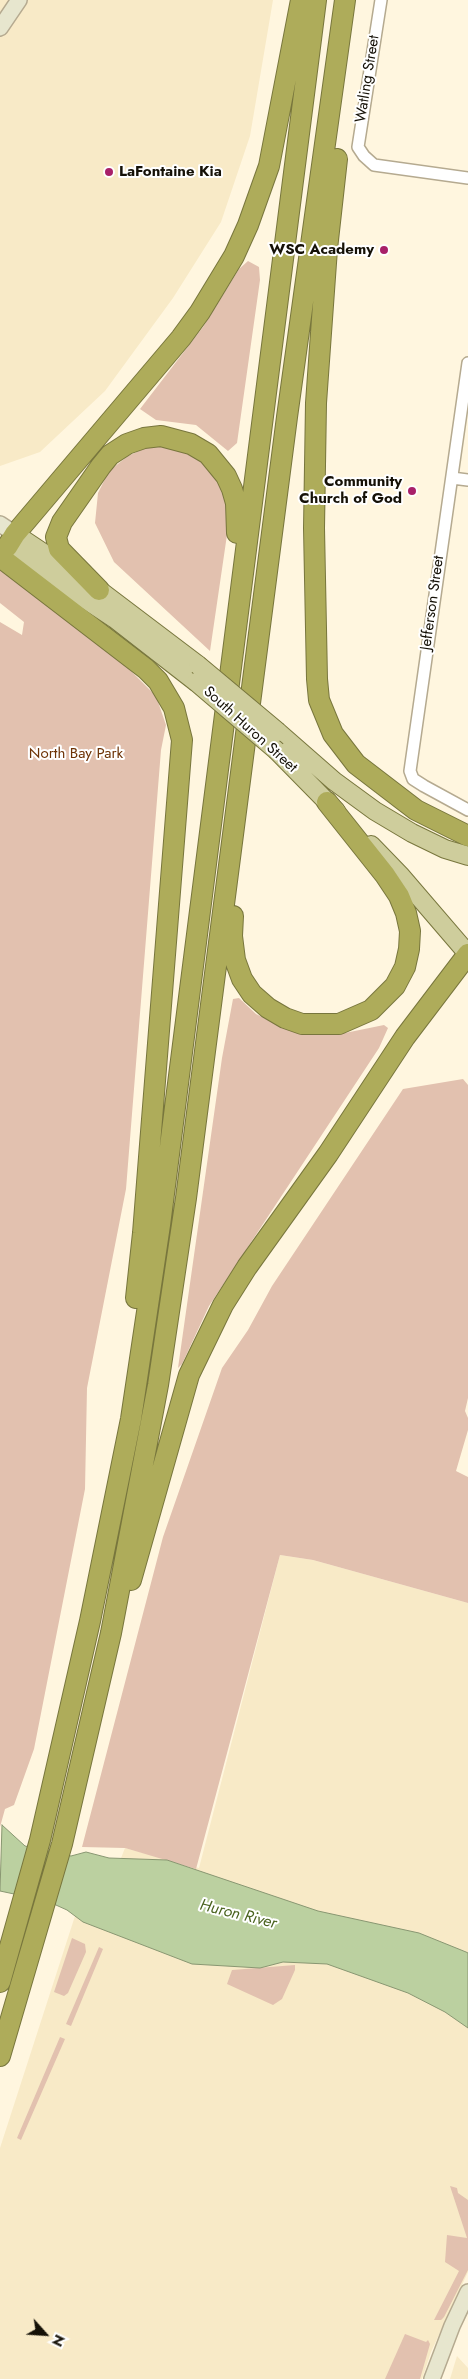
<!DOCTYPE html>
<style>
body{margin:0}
#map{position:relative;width:468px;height:2379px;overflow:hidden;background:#fff6df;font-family:Jost,sans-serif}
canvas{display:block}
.north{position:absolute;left:20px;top:2309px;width:50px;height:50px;-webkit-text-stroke:4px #fff;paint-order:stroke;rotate:116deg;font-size:14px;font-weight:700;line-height:20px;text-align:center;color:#151107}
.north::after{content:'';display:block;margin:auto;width:18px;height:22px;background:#151107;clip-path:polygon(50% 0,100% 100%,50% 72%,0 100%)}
</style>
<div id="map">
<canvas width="468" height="2379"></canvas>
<div class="north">N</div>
</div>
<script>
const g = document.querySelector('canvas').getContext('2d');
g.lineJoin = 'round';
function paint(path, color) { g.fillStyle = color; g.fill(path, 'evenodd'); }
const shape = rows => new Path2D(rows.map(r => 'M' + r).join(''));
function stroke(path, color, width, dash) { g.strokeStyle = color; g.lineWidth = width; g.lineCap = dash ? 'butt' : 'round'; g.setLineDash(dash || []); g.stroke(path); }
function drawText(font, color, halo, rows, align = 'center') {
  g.font = font + ' Jost,sans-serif'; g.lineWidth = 4; g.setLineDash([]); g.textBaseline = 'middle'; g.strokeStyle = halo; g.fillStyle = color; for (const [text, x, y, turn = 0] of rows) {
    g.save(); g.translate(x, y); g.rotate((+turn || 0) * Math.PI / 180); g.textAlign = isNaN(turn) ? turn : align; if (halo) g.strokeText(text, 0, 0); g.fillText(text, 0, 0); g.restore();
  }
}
const built = shape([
 [0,0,273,0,250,136,221,222,173,298,105,391,40,452,0,466],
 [280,1555,313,1560,468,1603,468,2272,431,2352,422,2379,0,2379,0,2148,75,1916,108,1891,125,1848,199,1868],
 [457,2356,468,2368,468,2379,450,2379]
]);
const green = shape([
 [248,261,259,267,260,280,237,443,228,451,196,425,156,420,140,409,203,327,239,269],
 [154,444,183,447,213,468,225,494,228,528,210,651,114,562,95,523,98,493,109,471,128,456],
 [0,570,123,663,156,696,166,725,161,750,126,1189,87,1388,85,1489,34,1749,14,1805,5,1809,0,1827,0,622,22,635,24,622,0,603],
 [239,998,256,1014,287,1029,307,1034,345,1033,384,1025,388,1028,379,1048,209,1306,182,1364,178,1368,222,1058,233,999],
 [463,1079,468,1085,468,1398,465,1411,468,1418,468,1430,456,1471,468,1477,468,1603,313,1560,280,1555,196,1869,125,1848,82,1847,163,1537,222,1368,248,1330,272,1286,403,1089],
 [72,1938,85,1944,86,1952,68,1993,64,1996,54,1992],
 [99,1947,103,1949,71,2026,66,2024],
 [295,1965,295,1970,282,1999,273,2005,227,1984,232,1970],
 [60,2037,65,2039,21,2140,17,2138],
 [450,2186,457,2188,458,2193,468,2200,468,2270,444,2317,441,2320,434,2320,459,2271,445,2262,447,2235,467,2238],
 [405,2334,426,2342,428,2340,430,2344,420,2379,385,2379]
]);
const water = shape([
 [2,1825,25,1846,71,1856,86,1852,109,1858,167,1860,318,1911,419,1933,466,1952,468,1953,468,2028,445,2012,408,1993,327,1964,283,1962,260,1968,192,1964,83,1922,67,1910,47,1901,0,1891,2,1825]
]);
const street = shape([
 [381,0,358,147,364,156,374,165,468,178],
 [468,363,410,771,413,779,424,786,468,810],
 [452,478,468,480]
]);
const secondary = shape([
 [0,28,19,0],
 [0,524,15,534],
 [432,2379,452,2326,468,2292]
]);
const primary = shape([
 [15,534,99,590,198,665],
 [7,547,115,619,196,682],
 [278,732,334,781,375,811,412,833,445,849,468,856],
 [277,751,336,811],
 [371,845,401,876,468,954]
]);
const highway = shape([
 [337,159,327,249,316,403,314,528,317,679,319,700,333,734,356,764,416,810,468,836],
 [7,547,15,534,181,338,200,312,234,256,248,225,269,166,301,0],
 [0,557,146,669,158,681,174,708,182,740,143,1233,136,1298],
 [99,590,59,549,56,537,62,522,101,466,110,455,127,444,144,438,161,436,191,444,208,454,226,476,232,489,236,503,237,533],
 [233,916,232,936,235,960,242,979,252,994,268,1008,285,1018,302,1024,339,1024,371,1010,395,986,405,967,409,949,410,931,406,913,399,896,385,875,327,802],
 [131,1580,189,1375,223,1305,247,1267,328,1154,405,1037,468,954],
 [0,1982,40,1840,90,1621,131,1419,160,1225,316,0],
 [0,2056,62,1844,111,1633,158,1385,186,1198,287,417,345,0]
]);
const primaryBridge = shape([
 [198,665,278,732],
 [196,682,277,751]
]);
const markers = [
 [109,172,5,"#a82069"],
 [384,250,5,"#a82069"],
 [412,491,5,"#a82069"]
];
const streetNames = [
 ["Watling Street",368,79,-81],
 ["Jefferson Street",433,603,-82],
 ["South Huron Street",250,730,42]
];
const poiNames = [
 ["LaFontaine Kia",119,172,"left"],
 ["WSC Academy",374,250],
 ["Community",402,482],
 ["Church of God",402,499]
];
const parkNames = [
 ["North Bay Park",76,754]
];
const waterNames = [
 ["Huron River",238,1915,14]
];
paint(built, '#f8eac7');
paint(green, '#e2c1af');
paint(water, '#bbd0a0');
stroke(water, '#899772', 1);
stroke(street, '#b5aa90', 14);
stroke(secondary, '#b5aa90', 18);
stroke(primary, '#78763d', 20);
stroke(highway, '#78763d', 22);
stroke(street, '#fff', 11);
stroke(secondary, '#e7e6ce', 15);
stroke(primary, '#cecd9c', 18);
stroke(highway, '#aeac5a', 20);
stroke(primaryBridge, '#78763d', 20, []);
stroke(primaryBridge, '#cecd9c', 18);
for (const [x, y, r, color] of markers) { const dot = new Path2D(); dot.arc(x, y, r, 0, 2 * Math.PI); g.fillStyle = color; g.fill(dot); stroke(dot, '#fff', 2); }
drawText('15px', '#151107', '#fff', streetNames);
drawText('bold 15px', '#151107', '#fff', poiNames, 'right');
drawText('15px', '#6d3306', '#fff', parkNames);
drawText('italic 16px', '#49621e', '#fff', waterNames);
</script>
